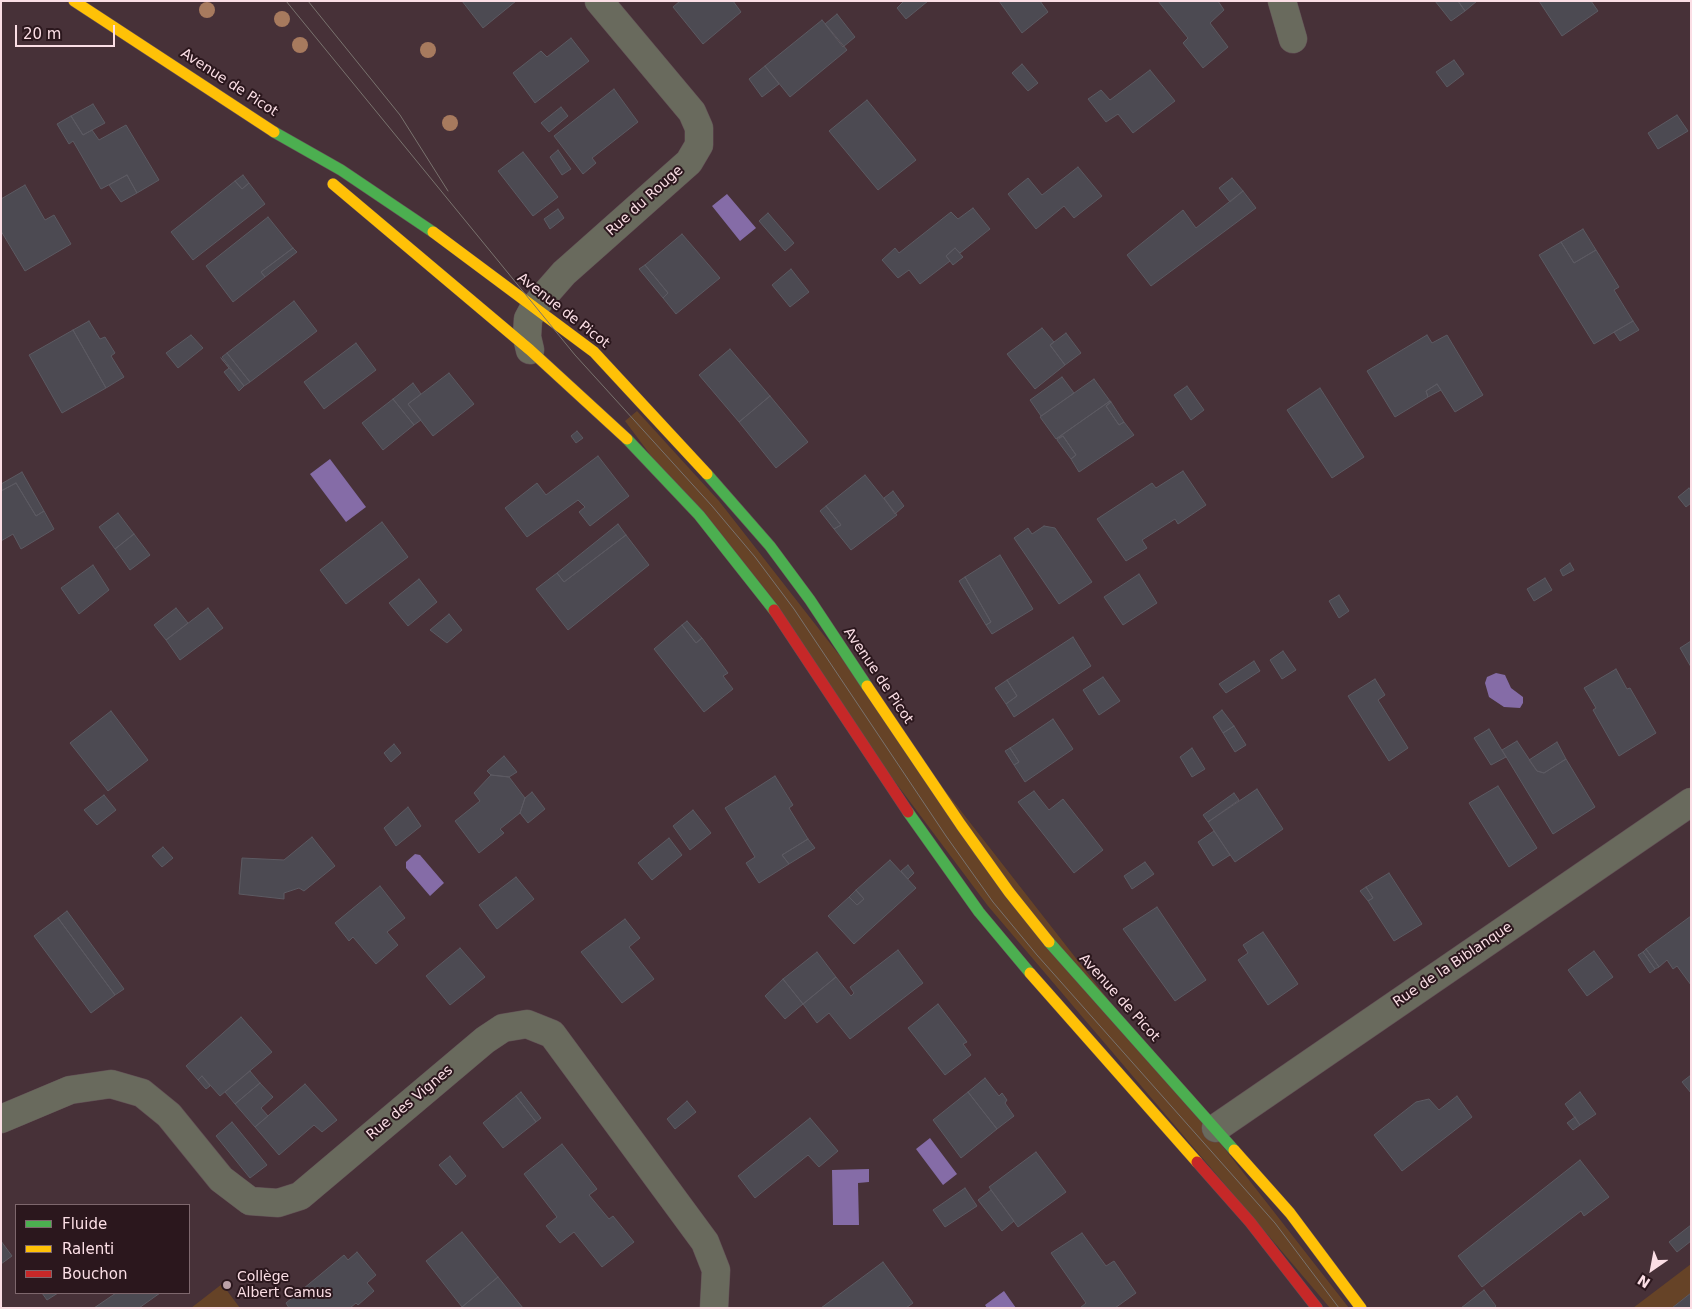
<!DOCTYPE html>
<meta charset="utf-8">
<style>
body{margin:0}
#map{position:relative;width:1692px;height:1309px;overflow:hidden;background:#473138;font-family:"DejaVu Sans",sans-serif}
canvas{display:block}
.frame{position:absolute;inset:0;border:2px solid #fbdee5;pointer-events:none}
.legend{position:absolute;left:15px;top:1204px;width:175px;height:90px;box-sizing:border-box;background:#2b171d;border:1px solid #7e676d;margin:0;padding:6px 9px;list-style:none;font-size:15px;color:#fbdee5}
.legend li{display:flex;align-items:center;gap:10px;height:25px}
.legend b{width:25px;border:1px solid #7e676d}
.north{position:absolute;left:1627px;top:1244px;width:50px;height:50px;-webkit-text-stroke:4px #2b171d;paint-order:stroke;rotate:213deg;font-size:14px;font-weight:700;line-height:20px;text-align:center;color:#fbdee5}
.north::after{content:'';display:block;margin:auto;width:18px;height:22px;background:#fbdee5;clip-path:polygon(50% 0,100% 100%,50% 72%,0 100%)}
.scale{position:absolute;left:15px;top:25px;width:100px;height:22px;box-sizing:border-box;border:2px solid #fbdee5;border-top:0;padding-left:6px;font-size:15px;line-height:18px;white-space:nowrap;color:#fbdee5;-webkit-text-stroke:4px #2b171d;paint-order:stroke}
</style>
<div id="map">
<canvas width="1692" height="1309"></canvas>
<div class="frame"></div>
<ul class="legend">
<li><b style="height:6px;background:#4caf50"></b>Fluide</li>
<li><b style="height:6px;background:#ffc107"></b>Ralenti</li>
<li><b style="height:6px;background:#c62828"></b>Bouchon</li>
</ul>
<div class="north">N</div>
<div class="scale">20 m</div>
</div>
<script>
const g = document.querySelector('canvas').getContext('2d');
g.lineJoin = 'round';
function paint(path, color) { g.fillStyle = color; g.fill(path, 'evenodd'); }
const shape = rows => new Path2D(rows.map(r => 'M' + r).join(''));
function stroke(path, color, width, dash) { g.strokeStyle = color; g.lineWidth = width; g.lineCap = dash ? 'butt' : 'round'; g.setLineDash(dash || []); g.stroke(path); }
function drawText(font, color, halo, rows, align = 'center') {
  g.font = font + ' "DejaVu Sans",sans-serif'; g.lineWidth = 4; g.setLineDash([]); g.textBaseline = 'middle'; g.strokeStyle = halo; g.fillStyle = color; for (const [text, x, y, turn = 0] of rows) {
    g.save(); g.translate(x, y); g.rotate((+turn || 0) * Math.PI / 180); g.textAlign = isNaN(turn) ? turn : align; if (halo) g.strokeText(text, 0, 0); g.fillText(text, 0, 0); g.restore();
  }
}
const green = shape([
 [637,411,719,501,1349,1308,1330,1308,988,906,625,421],
 [1691,1264,1691,1293,1672,1308,1633,1308],
 [222,1284,240,1308,191,1308]
]);
const water = shape([
 [727,194,756,228,740,241,712,206],
 [330,459,366,507,346,522,310,474],
 [1496,673,1505,675,1511,688,1523,697,1523,703,1520,708,1504,707,1489,697,1485,683,1487,677],
 [415,854,420,855,444,883,430,896,406,868,406,862],
 [930,1138,957,1174,943,1185,916,1149],
 [869,1169,869,1182,858,1183,859,1225,833,1225,832,1170],
 [1004,1291,1016,1308,987,1308,985,1305]
]);
const building = shape([
 [462,1,516,1,483,28,462,1],
 [680,1,733,1,741,12,703,44,673,7,680,1],
 [904,1,928,1,906,19,897,8,904,1],
 [999,1,1040,1,1048,12,1022,33,999,1],
 [1158,1,1218,1,1224,10,1210,23,1228,47,1203,68,1183,43,1188,38,1158,1],
 [1435,1,1458,1,1465,11,1451,21,1435,1],
 [1458,1,1477,1,1465,11,1458,1],
 [1539,1,1591,1,1598,11,1562,36,1539,1],
 [837,14,855,37,843,47,825,24,837,14],
 [822,20,847,50,790,97,765,66,822,20],
 [571,38,589,61,535,103,513,73,541,51,547,57,571,38],
 [1454,60,1464,74,1447,87,1436,72,1454,60],
 [1022,64,1038,83,1028,91,1012,73,1022,64],
 [765,66,779,84,762,97,749,79,765,66],
 [1150,70,1175,101,1133,133,1118,114,1106,122,1088,99,1101,90,1110,100,1150,70],
 [614,89,638,122,592,158,596,163,583,174,554,136,614,89],
 [867,100,916,160,878,190,829,131,867,100],
 [93,104,105,123,83,135,71,116,93,104],
 [561,107,568,116,549,132,541,123,561,107],
 [1677,115,1688,131,1658,149,1648,133,1677,115],
 [71,116,83,135,92,130,99,140,126,125,159,180,137,193,127,175,101,189,73,141,69,144,57,124,71,116],
 [558,150,571,169,562,175,550,157,558,150],
 [523,152,558,197,533,216,498,171,523,152],
 [1078,167,1102,196,1074,218,1064,206,1036,229,1008,194,1028,178,1042,195,1078,167],
 [127,175,137,193,121,202,109,185,127,175],
 [243,175,249,183,242,189,235,181,243,175],
 [1232,178,1243,191,1230,202,1219,188,1232,178],
 [235,181,242,189,249,183,265,204,193,260,171,232,235,181],
 [25,185,45,220,54,215,71,244,25,271,1,231,1,199,25,185],
 [1243,191,1256,208,1151,286,1127,255,1183,210,1196,228,1243,191],
 [973,208,990,229,960,253,955,248,946,256,950,261,920,284,909,270,898,278,882,260,895,248,899,253,951,212,958,219,973,208],
 [558,209,564,218,550,229,544,219,558,209],
 [768,213,794,243,785,251,759,221,768,213],
 [268,217,293,248,261,272,265,277,233,302,206,266,268,217],
 [1583,229,1596,250,1574,263,1561,242,1583,229],
 [682,234,720,278,676,314,663,298,668,293,645,265,682,234],
 [1561,242,1574,263,1596,250,1619,287,1614,290,1633,321,1594,344,1539,255,1561,242],
 [293,248,297,252,265,277,261,272,293,248],
 [955,248,963,257,953,265,946,256,955,248],
 [645,265,668,293,663,298,639,269,645,265],
 [791,269,809,292,790,307,772,285,791,269],
 [294,301,317,331,250,382,227,353,294,301],
 [89,321,100,339,105,337,115,353,111,356,124,377,106,388,73,330,89,321],
 [1633,321,1639,330,1620,341,1614,332,1633,321],
 [1042,328,1054,342,1050,345,1065,365,1035,389,1007,354,1042,328],
 [73,330,106,388,62,413,29,355,73,330],
 [1066,333,1081,353,1065,365,1050,345,1066,333],
 [191,335,203,348,178,368,166,353,191,335],
 [1427,335,1432,343,1447,335,1483,395,1455,412,1437,384,1426,391,1428,397,1395,417,1367,371,1427,335],
 [356,343,376,370,324,409,304,382,356,343],
 [730,349,770,396,739,422,699,375,730,349],
 [227,353,250,382,244,386,222,357,227,353],
 [221,358,244,386,239,391,224,372,229,368,221,358],
 [449,373,474,404,433,436,408,404,449,373],
 [1062,377,1074,393,1041,416,1030,400,1062,377],
 [1094,379,1110,401,1056,439,1040,417,1094,379],
 [413,383,421,394,408,404,421,420,414,425,393,399,413,383],
 [1437,384,1441,390,1428,397,1426,391,1437,384],
 [1187,386,1204,410,1191,420,1174,395,1187,386],
 [1320,388,1364,457,1332,478,1287,410,1320,388],
 [770,396,808,442,776,468,739,422,770,396],
 [393,399,414,425,383,450,362,423,393,399],
 [1110,401,1111,402,1106,406,1119,425,1124,422,1134,435,1079,472,1071,459,1076,455,1063,436,1056,439,1110,401],
 [1111,402,1124,422,1119,425,1106,406,1111,402],
 [577,431,583,438,576,443,571,436,577,431],
 [1063,436,1076,455,1071,459,1057,440,1063,436],
 [598,456,629,496,590,526,579,512,585,507,578,500,527,537,505,508,537,483,546,495,598,456],
 [1183,471,1206,505,1178,524,1175,519,1142,540,1147,548,1126,561,1097,519,1152,483,1156,488,1183,471],
 [22,472,44,511,36,516,16,483,1,491,1,484,22,472],
 [865,475,897,515,851,550,834,529,841,525,826,506,865,475],
 [16,483,36,516,44,511,54,529,21,549,13,534,1,541,1,491,16,483],
 [1689,488,1691,491,1691,503,1686,507,1678,497,1689,488],
 [893,491,904,506,895,514,884,498,893,491],
 [826,506,841,525,834,529,820,511,826,506],
 [118,513,134,534,115,549,99,527,118,513],
 [382,522,408,557,346,604,320,570,382,522],
 [618,524,626,535,564,582,557,573,618,524],
 [1044,526,1055,528,1092,582,1059,604,1014,538,1028,528,1032,534,1044,526],
 [134,534,150,555,130,570,115,549,134,534],
 [626,535,649,565,568,630,536,589,557,573,564,582,626,535],
 [1000,555,1033,609,992,634,986,625,991,622,965,577,1000,555],
 [1570,563,1574,570,1563,576,1560,570,1570,563],
 [93,565,109,590,79,614,61,588,93,565],
 [1139,574,1157,603,1123,625,1104,597,1139,574],
 [965,577,991,622,986,625,959,581,965,577],
 [1545,578,1552,590,1534,601,1527,589,1545,578],
 [419,579,437,602,408,626,389,603,419,579],
 [1339,595,1349,611,1339,618,1329,601,1339,595],
 [176,608,188,623,166,640,154,625,176,608],
 [208,608,223,628,180,660,166,640,208,608],
 [449,614,462,630,447,643,430,630,449,614],
 [687,621,702,638,696,643,682,625,687,621],
 [682,625,696,643,702,638,728,673,723,676,733,689,704,712,654,649,682,625],
 [1073,637,1091,666,1014,717,1006,704,1017,696,1007,680,1073,637],
 [1691,641,1691,667,1680,648,1691,641],
 [1283,651,1296,670,1282,679,1270,660,1283,651],
 [1254,661,1260,671,1226,693,1219,684,1254,661],
 [1616,669,1627,689,1630,688,1656,733,1619,756,1593,710,1596,708,1584,688,1616,669],
 [1103,677,1120,701,1099,715,1083,690,1103,677],
 [1375,679,1385,695,1378,700,1408,748,1389,761,1348,696,1375,679],
 [1007,680,1017,696,1006,704,995,688,1007,680],
 [1222,710,1234,726,1223,733,1213,717,1222,710],
 [111,711,148,760,108,791,70,743,111,711],
 [1053,719,1073,749,1025,782,1014,765,1019,762,1010,748,1053,719],
 [1234,726,1246,745,1235,752,1223,733,1234,726],
 [1489,729,1506,757,1491,765,1474,738,1489,729],
 [1517,741,1537,771,1544,773,1566,759,1595,807,1553,834,1502,750,1517,741],
 [1557,742,1566,759,1544,773,1537,771,1529,760,1557,742],
 [394,744,401,753,391,762,384,753,394,744],
 [1010,748,1019,762,1014,765,1005,751,1010,748],
 [1192,748,1205,769,1192,777,1180,757,1192,748],
 [504,756,517,772,509,777,491,775,487,771,504,756],
 [491,775,509,777,525,798,520,813,500,829,504,833,479,853,455,821,480,801,474,793,491,775],
 [775,776,793,805,789,808,808,839,782,855,789,864,759,883,746,863,755,857,725,808,775,776],
 [1498,786,1537,848,1509,867,1469,803,1498,786],
 [1257,789,1283,829,1235,862,1208,822,1257,789],
 [1034,791,1049,810,1063,799,1103,850,1074,873,1018,802,1034,791],
 [532,792,545,809,528,823,520,813,525,798,532,792],
 [1234,793,1239,800,1208,822,1203,815,1234,793],
 [104,795,116,810,97,825,84,810,104,795],
 [408,807,421,826,396,846,384,828,408,807],
 [693,810,711,833,690,850,673,826,693,810],
 [1214,831,1230,855,1213,866,1198,842,1214,831],
 [312,837,335,866,304,891,299,888,284,893,284,899,239,894,242,858,284,860,312,837],
 [669,838,682,855,652,880,638,863,669,838],
 [808,839,815,848,789,864,782,855,808,839],
 [163,847,173,858,162,867,152,856,163,847],
 [890,860,916,888,854,944,828,916,849,897,857,905,864,899,856,890,890,860],
 [1145,862,1154,874,1132,889,1124,876,1145,862],
 [908,865,914,873,908,879,901,871,908,865],
 [1389,873,1422,924,1394,941,1368,901,1373,898,1366,887,1389,873],
 [516,877,534,899,497,929,479,905,516,877],
 [380,886,405,918,387,932,398,945,376,964,353,937,349,941,335,923,380,886],
 [1366,887,1373,898,1368,901,1360,891,1366,887],
 [856,890,864,899,857,905,849,897,856,890],
 [1157,907,1206,980,1175,1001,1123,929,1157,907],
 [67,911,124,989,115,995,58,918,67,911],
 [1691,916,1691,985,1677,966,1673,969,1667,960,1659,967,1646,949,1691,916],
 [58,918,115,995,91,1013,34,936,58,918],
 [625,919,640,938,629,947,654,979,622,1003,581,952,625,919],
 [1263,932,1298,984,1268,1005,1238,960,1248,953,1243,945,1263,932],
 [460,948,485,977,450,1005,426,976,460,948],
 [1646,949,1659,967,1655,969,1643,952,1646,949],
 [898,950,923,983,850,1039,829,1013,817,1023,803,1004,836,977,851,996,854,993,850,987,898,950],
 [1594,951,1613,977,1587,996,1568,970,1594,951],
 [817,952,836,977,803,1004,783,979,817,952],
 [1643,952,1655,969,1650,973,1638,955,1643,952],
 [783,979,803,1004,785,1019,765,996,783,979],
 [938,1004,967,1042,963,1044,971,1055,945,1075,908,1028,938,1004],
 [241,1017,272,1052,220,1096,202,1076,198,1080,186,1066,241,1017],
 [250,1071,260,1083,235,1104,225,1092,250,1071],
 [1691,1075,1691,1093,1682,1082,1691,1075],
 [202,1076,210,1086,206,1089,198,1080,202,1076],
 [985,1078,999,1096,1002,1093,1007,1100,1005,1103,1014,1116,997,1129,968,1092,985,1078],
 [260,1083,273,1097,261,1108,268,1116,255,1127,235,1104,260,1083],
 [305,1084,337,1120,322,1132,314,1125,279,1155,255,1127,305,1084],
 [521,1092,541,1118,536,1122,516,1096,521,1092],
 [968,1092,997,1129,961,1158,933,1120,968,1092],
 [1580,1092,1596,1114,1580,1125,1565,1104,1580,1092],
 [516,1096,536,1122,503,1148,483,1123,516,1096],
 [1457,1096,1472,1117,1402,1171,1374,1135,1416,1102,1429,1099,1439,1110,1457,1096],
 [687,1101,696,1112,675,1129,667,1119,687,1101],
 [1575,1117,1580,1125,1573,1130,1567,1123,1575,1117],
 [810,1118,838,1151,819,1167,808,1155,755,1198,738,1176,810,1118],
 [232,1122,267,1165,250,1178,216,1136,232,1122],
 [562,1144,597,1189,589,1195,609,1219,613,1216,634,1242,602,1267,574,1232,560,1243,546,1226,557,1217,524,1174,562,1144],
 [1036,1152,1066,1192,1018,1227,989,1187,1036,1152],
 [450,1156,466,1176,456,1185,439,1165,450,1156],
 [1580,1160,1609,1197,1584,1216,1581,1211,1482,1287,1458,1256,1580,1160],
 [965,1188,977,1206,945,1227,933,1210,965,1188],
 [991,1190,1014,1221,1002,1231,978,1200,991,1190],
 [1691,1225,1691,1241,1677,1252,1669,1242,1691,1225],
 [462,1232,498,1277,462,1307,426,1261,462,1232],
 [1082,1233,1106,1266,1114,1261,1136,1293,1115,1308,1080,1308,1086,1303,1051,1253,1082,1233],
 [1,1241,12,1256,1,1264,1,1241],
 [357,1252,376,1275,367,1283,374,1291,358,1305,356,1303,350,1308,289,1308,286,1303,344,1255,348,1260,357,1252],
 [883,1262,913,1303,906,1308,821,1308,883,1262],
 [498,1277,523,1308,463,1308,462,1307,498,1277],
 [1484,1290,1496,1306,1494,1308,1461,1308,1484,1290],
 [42,1293,58,1293,47,1300,42,1293],
 [116,1293,160,1293,139,1308,94,1308,116,1293],
 [1691,1293,1691,1308,1672,1308,1691,1293]
]);
const street = shape([
 [1282,1,1293,39],
 [530,350,527,337,528,319,535,306,564,273,689,162,699,145,699,128,692,112,599,1],
 [1,1119,70,1090,111,1084,142,1093,169,1115,221,1179,250,1201,278,1203,300,1196,485,1040,503,1028,527,1024,552,1034,705,1242,716,1270,714,1308],
 [1216,1128,1691,802]
]);
const fast = shape([
 [274,132,341,170,433,232],
 [627,439,699,515,774,610],
 [707,474,770,546,810,600,867,686],
 [908,812,979,912,1030,973],
 [1049,942,1234,1150]
]);
const slow = shape([
 [74,1,274,132],
 [333,184,530,350,627,439],
 [433,232,594,352,707,474],
 [867,686,961,825,1009,892,1049,942],
 [1030,973,1197,1162],
 [1234,1150,1290,1213,1361,1308]
]);
const jam = shape([
 [774,610,908,812],
 [1197,1162,1250,1222,1317,1308]
]);
const tram = shape([
 [286,1,575,355,712,506,755,557,794,609,946,836,993,902,1037,955,1275,1223,1339,1308],
 [308,1,400,115,448,191]
]);
const trees = [
 [207,10],
 [282,19],
 [300,45],
 [428,50],
 [450,123]
];
const markers = [
 [227,1285,5,"#bca1a8"]
];
const streetNames = [
 ["Avenue de Picot",229,83,33],
 ["Rue du Rouge",645,201,-42],
 ["Avenue de Picot",563,311,38],
 ["Avenue de Picot",878,676,56],
 ["Rue de la Biblanque",1453,965,-34],
 ["Avenue de Picot",1119,998,48],
 ["Rue des Vignes",410,1103,-40]
];
const poiNames = [
 ["Collège",237,1277],
 ["Albert Camus",237,1293]
];
paint(green, '#664327');
paint(water, '#856ca7');
paint(building, '#4c4a52');
stroke(building, '#5c5a62', 1);
stroke(street, '#624e55', 29);
stroke(fast, '#624e55', 12);
stroke(slow, '#624e55', 12);
stroke(jam, '#624e55', 12);
stroke(street, '#696a5d', 28);
stroke(fast, '#4caf50', 11);
stroke(slow, '#ffc107', 11);
stroke(jam, '#c62828', 11);
stroke(tram, '#79726e', 1);
g.fillStyle = '#a77a5e';
for (const [x, y] of trees) { g.beginPath(); g.arc(x, y, 8, 0, 2 * Math.PI); g.fill(); }
for (const [x, y, r, color] of markers) { const dot = new Path2D(); dot.arc(x, y, r, 0, 2 * Math.PI); g.fillStyle = color; g.fill(dot); stroke(dot, '#2b171d', 2); }
drawText('14px', '#fbdee5', '#2b171d', streetNames);
drawText('14px', '#fbdee5', '#2b171d', poiNames, 'left');
</script>
